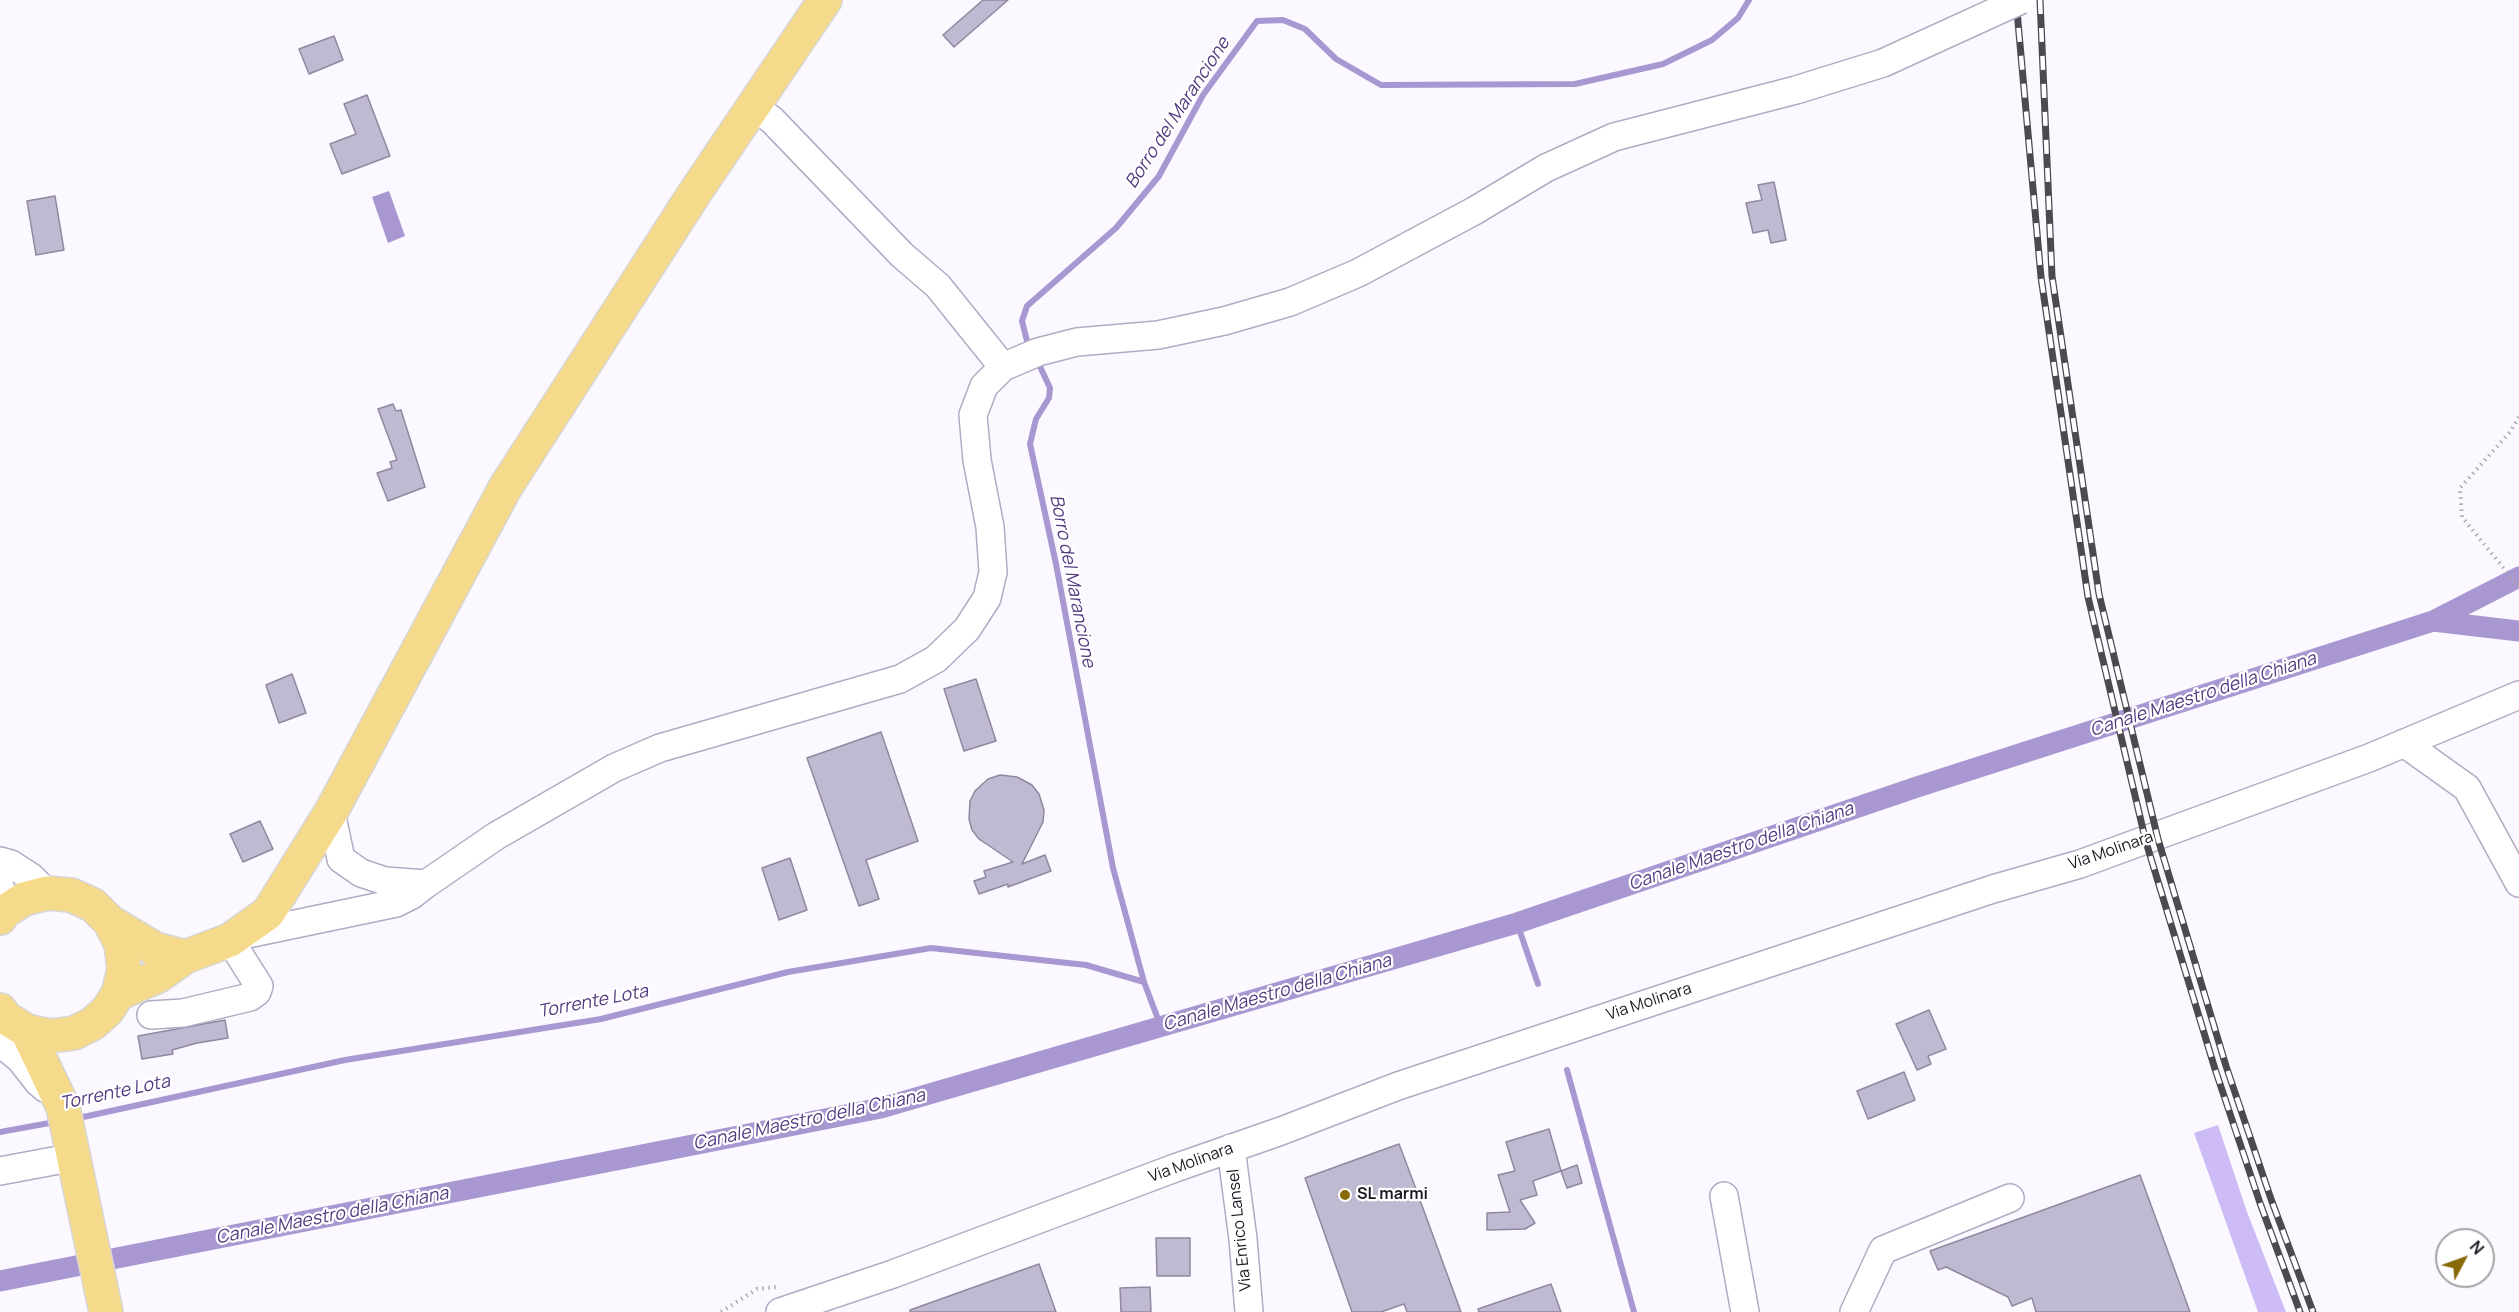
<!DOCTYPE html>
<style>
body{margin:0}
#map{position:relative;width:2519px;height:1312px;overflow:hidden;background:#fbf9ff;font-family:Manrope,sans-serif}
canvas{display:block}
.north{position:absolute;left:2435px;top:1228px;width:60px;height:60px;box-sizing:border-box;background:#fff;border:2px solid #a4a3a7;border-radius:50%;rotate:49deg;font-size:16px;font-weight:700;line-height:24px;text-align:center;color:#1c1922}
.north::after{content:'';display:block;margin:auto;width:21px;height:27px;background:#886a07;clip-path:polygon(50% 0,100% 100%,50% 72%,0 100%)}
</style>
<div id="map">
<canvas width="2519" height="1312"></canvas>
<div class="north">N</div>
</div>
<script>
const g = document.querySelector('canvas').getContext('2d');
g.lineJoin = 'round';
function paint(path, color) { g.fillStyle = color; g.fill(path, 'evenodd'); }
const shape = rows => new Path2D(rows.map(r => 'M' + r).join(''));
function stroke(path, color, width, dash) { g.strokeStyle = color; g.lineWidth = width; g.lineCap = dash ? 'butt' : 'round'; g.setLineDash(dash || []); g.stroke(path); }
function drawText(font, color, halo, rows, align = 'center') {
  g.font = font + ' Manrope,sans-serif'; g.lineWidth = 4.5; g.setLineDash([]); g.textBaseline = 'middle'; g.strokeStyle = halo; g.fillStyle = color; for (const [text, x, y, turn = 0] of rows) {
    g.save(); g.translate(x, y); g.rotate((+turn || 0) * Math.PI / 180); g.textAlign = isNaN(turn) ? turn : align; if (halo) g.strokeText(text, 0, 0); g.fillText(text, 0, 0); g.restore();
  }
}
const green = shape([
 [2218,1125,2247,1212,2286,1312,2258,1312,2194,1133]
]);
const water = shape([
 [389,191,405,236,388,243,372,197]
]);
const stream = shape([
 [1029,349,1022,321,1027,306,1116,228,1159,176,1203,95,1257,21,1283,20,1305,29,1336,59,1381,85,1575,84,1663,64,1712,40,1738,18,1749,0],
 [1037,360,1050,388,1049,398,1036,419,1030,444,1056,564,1113,868,1144,982],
 [1517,923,1538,984],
 [1567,1070,1634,1312],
 [74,1119,345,1060,601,1019,788,972,931,948,1086,965,1144,982,1161,1027],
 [0,1132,55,1122]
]);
const canal = shape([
 [2433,621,2519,631],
 [0,1281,881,1108,1517,923,1917,787,2433,621,2519,577]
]);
const building = shape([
 [983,0,1008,0,954,47,943,35,983,0],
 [334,36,343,60,309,74,299,49,334,36],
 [367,95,390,156,342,174,330,144,356,134,344,104,367,95],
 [1774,182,1786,240,1771,243,1768,230,1753,233,1746,203,1762,200,1758,185,1774,182],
 [55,196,64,250,36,255,27,201,55,196],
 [393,404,396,411,401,410,425,487,388,501,377,473,392,468,390,462,397,460,378,409,393,404],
 [292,674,306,713,279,723,266,685,292,674],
 [976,679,996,741,964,751,944,689,976,679],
 [881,732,918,841,866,860,879,899,859,906,807,758,881,732],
 [1000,775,1017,777,1032,785,1039,794,1044,810,1043,822,1022,864,1045,855,1051,871,1008,887,1008,884,979,894,974,881,986,877,984,871,1013,862,979,839,972,830,969,819,970,801,975,791,988,779,1000,775],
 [260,821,273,849,243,862,230,834,260,821],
 [790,858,807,910,779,920,762,868,790,858],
 [1929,1010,1946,1049,1928,1056,1931,1064,1917,1070,1896,1024,1929,1010],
 [225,1020,228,1038,197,1043,172,1050,173,1054,142,1059,138,1036,225,1020],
 [1904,1072,1915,1100,1868,1119,1857,1091,1904,1072],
 [1549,1129,1561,1171,1577,1165,1582,1183,1567,1188,1561,1171,1533,1181,1537,1195,1520,1200,1535,1223,1525,1229,1487,1230,1487,1213,1510,1212,1498,1175,1515,1171,1506,1142,1549,1129],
 [1399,1144,1413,1181,1461,1312,1407,1312,1404,1304,1381,1312,1352,1312,1305,1178,1399,1144],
 [2140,1175,2190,1312,2036,1312,2032,1298,2012,1306,2008,1297,1946,1267,1938,1270,1930,1251,2140,1175],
 [1156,1238,1190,1238,1190,1276,1157,1276,1156,1238],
 [1039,1264,1056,1312,910,1312,910,1310,1039,1264],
 [1551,1284,1561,1312,1479,1312,1478,1309,1551,1284],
 [1150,1287,1151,1312,1121,1312,1120,1288,1150,1287]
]);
const path = shape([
 [2519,417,2510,432,2460,488,2462,517,2519,587],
 [721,1312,757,1289,776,1287]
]);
const minor = shape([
 [754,107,772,120,902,255,938,286,1003,367],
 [2404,743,2467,788,2519,883],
 [331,812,341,859,361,873,385,881,426,884],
 [0,861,11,864,31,877,47,893],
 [0,886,4,912],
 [238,936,396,903,412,895,426,884,496,836,614,768,660,748,900,679,936,659,967,629,987,598,993,572,990,527,977,460,973,415,984,386,1003,367,1038,352,1077,342,1158,335,1224,321,1290,302,1358,273,1474,211,1546,168,1614,137,1796,90,1883,63],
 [151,1015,183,1013,250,997,257,992,259,986,230,940],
 [0,1043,20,1059,38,1082,45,1088,52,1088],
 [1231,1148,1243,1239,1249,1312],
 [0,1171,75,1157],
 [1724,1196,1745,1312],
 [780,1312,893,1274,1175,1168,1281,1131,1398,1086,1993,889,2080,864,2369,758,2519,695],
 [1854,1312,1883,1250,2010,1198]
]);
const major = shape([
 [0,918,4,912,24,899,47,893,71,895,93,905,110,922,121,944,124,970,118,994,107,1011,92,1024,74,1033,50,1036,27,1031,6,1018,0,1010],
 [110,922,155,949,185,957],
 [118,994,158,976,185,957,230,940,268,913,331,812,505,488,694,194,825,0],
 [27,1031,63,1107,106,1312]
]);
const rail = shape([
 [2016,0,2041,277,2088,597,2146,842,2215,1069,2260,1203,2300,1312],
 [2040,0,2052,276,2099,594,2158,839,2226,1066,2271,1199,2313,1312]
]);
const minorBridge = shape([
 [1883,63,2021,0]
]);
const markers = [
 [1345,1195,6,"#886a07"]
];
const streetNames = [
 ["Via Molinara",2111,851,-19],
 ["Via Molinara",1649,1002,-18],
 ["Via Molinara",1191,1163,-20],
 ["Via Enrico Lansel",1240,1230,-96]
];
const poiNames = [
 ["SL marmi",1357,1195]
];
const waterNames = [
 ["Borro del Marancione",1178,113,-57],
 ["Borro del Marancione",1072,581,79],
 ["Canale Maestro della Chiana",2203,695,-18],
 ["Canale Maestro della Chiana",1741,847,-19],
 ["Canale Maestro della Chiana",1277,993,-16],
 ["Torrente Lota",593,1002,-11],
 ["Torrente Lota",115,1093,-12],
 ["Canale Maestro della Chiana",809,1120,-12],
 ["Canale Maestro della Chiana",332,1216,-11]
];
paint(green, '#ccbbf5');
paint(water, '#a997d2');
stroke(stream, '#a997d2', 6);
stroke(canal, '#a997d2', 21);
paint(building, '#c0b9d2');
stroke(building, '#8f88a0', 1.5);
stroke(minor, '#b1abc3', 30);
stroke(major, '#d6d6d7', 36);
stroke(path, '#acaab1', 4, [1.5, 4.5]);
stroke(minor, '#fff', 27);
stroke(major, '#f6da8c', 33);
stroke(rail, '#4c4951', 7);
stroke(rail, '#fff', 4.5, [14]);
stroke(minorBridge, '#b1abc3', 30, []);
stroke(minorBridge, '#fff', 27);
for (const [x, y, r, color] of markers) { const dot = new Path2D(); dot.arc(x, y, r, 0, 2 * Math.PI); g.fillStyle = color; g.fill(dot); stroke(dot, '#fff', 2); }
drawText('16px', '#1c1922', '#fff', streetNames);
drawText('bold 16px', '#1c1922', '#fff', poiNames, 'left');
drawText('italic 18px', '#543a81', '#fff', waterNames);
</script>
